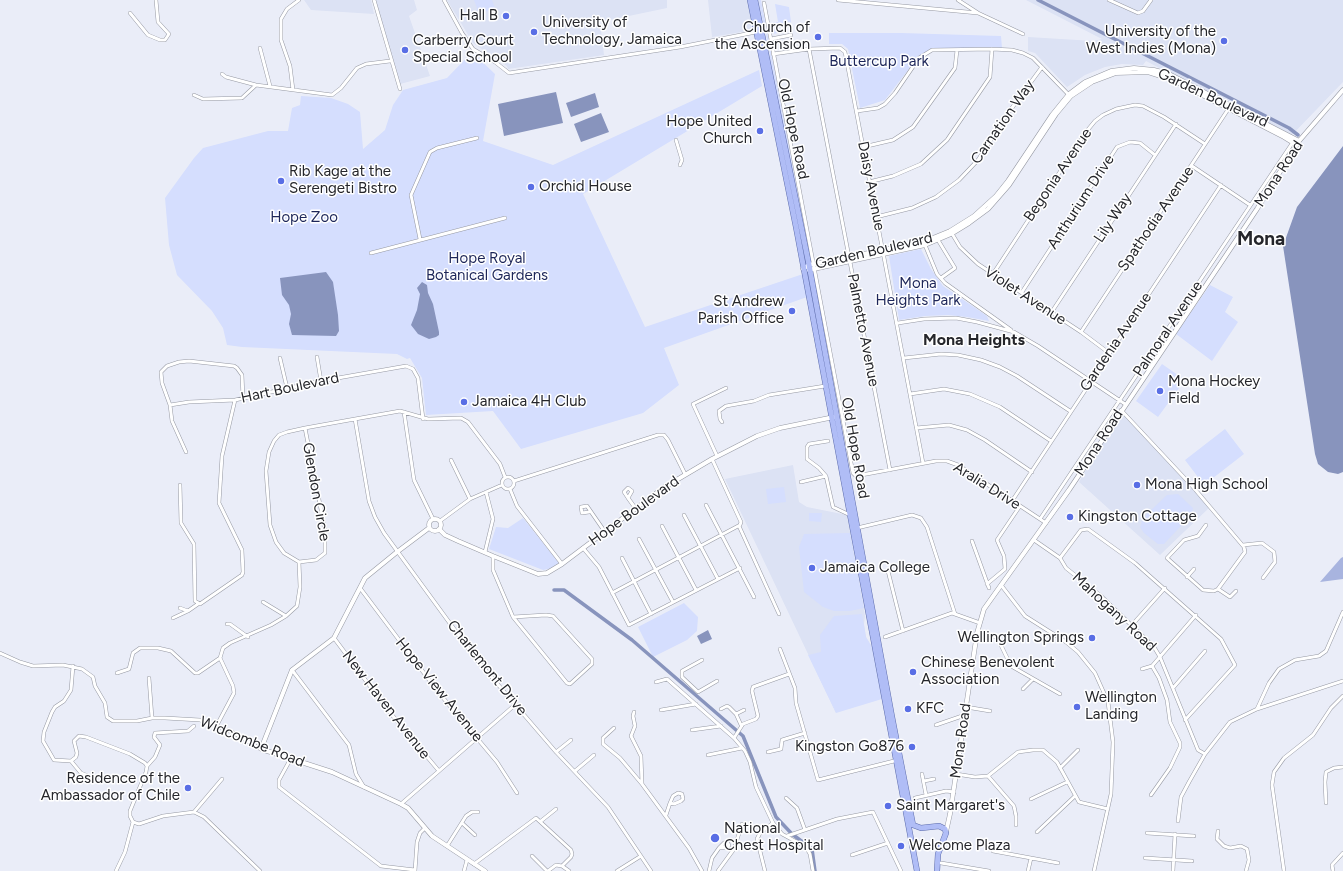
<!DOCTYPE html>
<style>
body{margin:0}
canvas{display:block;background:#eaedf8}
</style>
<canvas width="1343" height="871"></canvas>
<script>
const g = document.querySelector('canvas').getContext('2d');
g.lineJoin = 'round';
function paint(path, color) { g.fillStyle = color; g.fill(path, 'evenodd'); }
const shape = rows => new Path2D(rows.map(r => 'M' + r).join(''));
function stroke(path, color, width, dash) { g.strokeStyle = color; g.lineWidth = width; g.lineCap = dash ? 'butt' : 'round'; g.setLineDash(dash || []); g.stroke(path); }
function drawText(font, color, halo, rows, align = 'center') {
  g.font = font + ' Figtree,sans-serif'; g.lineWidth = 3; g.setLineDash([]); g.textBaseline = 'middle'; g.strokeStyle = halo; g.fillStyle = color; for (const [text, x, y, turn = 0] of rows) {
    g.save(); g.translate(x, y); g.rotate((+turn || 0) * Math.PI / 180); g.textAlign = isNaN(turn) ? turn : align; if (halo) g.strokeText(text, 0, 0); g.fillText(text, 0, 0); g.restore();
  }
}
const built = shape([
 [304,0,371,0,374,14,311,10],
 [374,0,414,0,417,10,409,16,430,76,400,84],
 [447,0,667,0,667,8,600,22,604,55,508,69,507,66,473,43],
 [708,0,748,0,753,30,712,37],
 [1026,0,1343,0,1343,82,1291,136,1146,61,1143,65,1122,64,1105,67,1085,75,1067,87,1035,53,1028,51,1028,37,1094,41,1102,39],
 [1121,410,1210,507,1160,555,1079,482],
 [793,465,799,502,807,507,847,515,865,616,864,624,866,637,872,647,836,713,725,479]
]);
const green = shape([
 [474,0,492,0,495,8,479,14],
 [758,0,761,0,811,262,771,69,769,48],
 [775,4,789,7,791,22,776,25,778,33,771,34,769,23,778,22],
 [829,33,901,33,1001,36,1002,48,929,50,918,57,885,100,860,108,848,49,842,44,829,44],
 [472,52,495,74,483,141,553,165,759,70,762,86,583,194,645,327,803,274,807,297,664,348,679,385,643,413,521,449,493,411,426,415,422,378,410,358,407,359,397,354,242,347,227,345,223,328,212,311,177,275,169,245,165,198,194,158,203,148,268,131,288,131,292,108,300,105,301,96,331,98,348,104,360,112,363,149,385,130,393,105,403,90,447,78],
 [921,249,931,269,943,286,987,316,989,321,967,317,948,315,925,316,899,320,889,256],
 [1210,285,1233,297,1225,312,1238,322,1212,361,1176,334],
 [1162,364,1185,380,1158,417,1136,401],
 [1225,429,1244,454,1204,485,1185,460],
 [784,487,786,502,768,504,766,489],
 [1178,494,1193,508,1192,514,1164,544,1158,544,1144,533,1140,527,1142,521,1148,513,1167,495],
 [809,513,822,513,821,522,809,521],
 [523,518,559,563,553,568,543,570,489,549,496,527,508,528],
 [850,533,864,608,850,611,834,611,823,607,804,592,799,547,804,534],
 [684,603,698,617,697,631,687,640,653,657,638,627],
 [862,614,866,637,872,647,882,699,836,713,808,655,821,652,820,635,834,616]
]);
const forest = shape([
 [1343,557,1343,579,1320,582,1341,558]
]);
const water = shape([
 [556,92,563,123,504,136,498,104],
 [595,93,599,107,571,117,566,103],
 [601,113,609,132,581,142,574,124],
 [1343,146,1343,472,1338,474,1328,472,1318,464,1315,454,1283,246,1297,207],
 [326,272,333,282,338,315,339,331,336,336,292,335,289,324,291,314,289,305,282,295,280,278],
 [422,282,427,285,428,293,433,304,439,332,439,335,436,337,429,339,418,334,411,325,417,310,420,294,417,288],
 [708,630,712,639,701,644,697,636]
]);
const canal = shape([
 [1038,0,1289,128,1298,135],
 [554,590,564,590,632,640,743,736,776,817,792,834,812,849,815,871]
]);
const minor = shape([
 [374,0,400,89],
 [444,0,462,33,473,49,495,62,509,73,680,47,756,32],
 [838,0,978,13,1023,34],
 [958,0,978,13],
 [1109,0,1138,13,1143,11,1151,0],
 [764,3,853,473,856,476,936,461,947,461,958,465,1046,523],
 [130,13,148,35,160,40,165,40,169,34,158,22,156,0],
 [771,39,791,35],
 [260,48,270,86],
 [809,49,890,470],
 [773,54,809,49,840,48,845,52,923,463],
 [222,74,226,77,256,85,332,95,341,88,357,68,366,64,390,61],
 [293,90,290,66,281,40,281,19,287,9,299,0],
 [194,95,203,99,242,98,256,85],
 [857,111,878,108,885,104,895,93,919,58,932,50,992,49,1012,50,1023,53,1033,58,1069,95],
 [676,140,682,160,680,165],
 [863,147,893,140,913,127,955,68,957,50],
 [1192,166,1250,205],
 [869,182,893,176,921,164,947,140,990,77,992,49],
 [876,217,912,208,936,197,959,180,978,160,1006,116,1042,67],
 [951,232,960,247,978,264,1081,332,1109,353],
 [420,239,411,195,430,152,437,148,477,138],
 [938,240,955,268,941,278],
 [925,245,937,274,945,283,1011,330],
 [371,253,505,218],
 [993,274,1086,132,1095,121,1103,115,1116,109,1135,105,1143,106,1164,117,1205,144],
 [1022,292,1117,147,1130,142,1140,143,1155,155],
 [1051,313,1176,124],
 [898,323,924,319,956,318,977,322,1014,332,1038,346,1125,404],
 [1081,332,1229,108],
 [317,357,321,381],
 [280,358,287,388],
 [904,358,941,354,958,355,981,360,1000,367,1017,376,1070,411],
 [910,394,944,389,970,394,1000,407,1051,441],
 [170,405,189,402,235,400,321,381,406,366,413,369,418,378,423,419],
 [1121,410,1193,487,1244,547,1245,552,1218,589,1214,591,1203,590,1167,558,1184,540,1198,536,1206,525],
 [404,412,414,480,433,519],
 [355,419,369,501,375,517,384,533,476,659,556,752,608,807,651,871],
 [722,422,720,419,719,411,726,406,754,401,769,395,825,386],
 [305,428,325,530,325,553,316,560,299,562,284,553,276,542,270,525,266,471,269,452,274,441,279,435,287,432,305,428,355,419,400,411,428,419,461,418,468,422,500,464,505,477],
 [916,428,949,425,967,430,985,440,1032,472],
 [828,441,809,444,807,447,807,459,819,468,826,476,833,507,850,515],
 [186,452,172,421,170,405,162,383,161,372,167,366,179,362,189,361,234,366,237,368,242,375,243,398],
 [717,456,693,404,726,388],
 [451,460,470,499],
 '502 483a6 6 0 1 1 12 0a6 6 0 1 1-12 0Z',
 [514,481,658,435,664,435,668,440,685,474],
 [801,482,826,476],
 [180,485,181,523,194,544,195,601,200,604,242,575,243,572,242,550,219,503,222,456,235,400],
 [510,489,517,506,562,564],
 [628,498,632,491,628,488,624,492,628,498,636,509],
 [1012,501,1221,185],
 [706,505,754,597],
 [589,512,582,513,581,507,587,506,605,532],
 [684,515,718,579],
 [1040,519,1293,142],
 [440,521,470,499,502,485],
 [662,526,696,590],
 [739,526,779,614],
 [857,528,912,515,921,518,927,527,955,614],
 [639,539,673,602],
 [1034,540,1060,558],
 [972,541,989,588],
 [1243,545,1262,543,1274,552,1275,562,1263,578],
 [583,548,599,567,629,625,740,568],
 [485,552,493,519,486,492],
 [493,556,493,570,513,617,567,683,570,684,592,664,592,659,553,616,546,615,513,617],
 [622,558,651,614],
 [1060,558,1081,530,1088,529,1135,563,1221,639,1235,665,1185,720],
 [1060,558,1066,568,1101,596,1154,647,1160,657,1196,745,1198,750,1205,754],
 [888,571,903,631],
 [1187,577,1194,569],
 [987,584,1005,569,1004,556,997,540,1020,506],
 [1001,585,1025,616,1066,642,1078,652,1095,673,1108,702,1113,742,1111,794,1094,871],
 [360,588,439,693,497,762,517,793],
 [1218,589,1230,597,1236,591],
 [612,593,740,525,741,522,712,459],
 [263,602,286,616],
 [180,608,188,611,198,604],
 [173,618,188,611],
 [227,624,230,624,248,637],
 [1132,625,1165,588],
 [977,633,997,637,1011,666,1060,694],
 [885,637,952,613,980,623],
 [334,638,387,709,439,771],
 [780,649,795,688,796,703,818,780,898,760],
 [0,653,20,662,33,666,63,665,82,669,93,677,95,686,105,703,107,717,113,721,137,721,152,718,165,718,200,720,232,732,261,749],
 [702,660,682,671,682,677,698,692,717,681],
 [73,666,71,690,64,701,55,707,52,712,44,732,43,741,54,760,71,761,76,757,77,753,74,741,79,736,86,737,130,754,145,763,147,766,146,772,130,811,130,816,133,822],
 [1142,669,1152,666,1196,615],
 [292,670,349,745,356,774,364,787],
 [117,673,129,669,133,653,140,648,158,648,171,651,195,673,198,673,220,658],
 [149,678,152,718],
 [656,682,667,679,734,738,745,751,750,762,756,787,773,823,782,834,806,847,810,854,813,871],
 [1173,688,1205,651],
 [1023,689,1033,679],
 [966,707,990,711],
 [721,709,727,706,729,707,736,714,741,725],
 [1257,709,1269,683,1279,669,1295,660,1319,656,1326,651,1343,612],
 [661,710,696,704],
 [634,712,633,716,635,726,631,736,641,756,642,784],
 [736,714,744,710],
 [217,725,234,693,233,686,220,658,223,648,230,643,271,625,286,616,297,606,300,587,299,562],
 [936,725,965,715],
 [614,728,603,738,603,744,620,758,642,784,689,848,702,871],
 [692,730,721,726],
 [734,738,743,724,756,719,758,716,752,691,753,687,789,674],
 [556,752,571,740],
 [768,752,781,749,782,740,805,733],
 [708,755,742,748],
 [290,760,279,780,279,787,381,866],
 [71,761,81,773,93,778],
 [147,766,155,757,160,745,154,737,155,733,188,731,194,726],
 [1060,768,1078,750],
 [575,771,594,755],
 [922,774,926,795],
 [956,774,975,777,988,776,1018,752,1033,750,1043,750,1057,762,1079,802,1108,809],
 [988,776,1014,806,1016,816,1016,825],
 [924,781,934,779],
 [1151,795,1170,768,1180,747,1180,743,1170,722,1167,700,1159,678,1152,666],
 [786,798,797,808,805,830],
 [915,798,946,791,954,792],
 [1031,799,1067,782],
 [1326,803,1325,782,1326,772,1334,768,1343,767],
 [401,804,516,704],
 [194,812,222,779],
 [666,815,670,803,673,796,678,793,682,794,683,799,681,801,674,804,670,803],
 [541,821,556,809],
 [1178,821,1181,797,1189,782,1205,754,1230,722,1257,709,1343,681],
 [133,822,139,824,163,816,194,812,204,817,260,871],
 [462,823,475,835],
 [1218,831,1217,839,1224,846,1230,848,1241,846,1247,849,1249,860,1246,871],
 [1037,832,1075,796],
 [1147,833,1194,836],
 [787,836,837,819,873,812,901,871],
 [727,842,729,845,728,847,719,848,724,843,727,842],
 [447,846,466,816,472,812,478,812],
 [993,851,1058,863],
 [852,855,888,843],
 [532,856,547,871],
 [1145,858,1192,861],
 [941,863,989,871],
 [474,864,536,818,571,850,572,854,571,857,562,866,556,865,548,871],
 [381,866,415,870],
 [562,866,569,871],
 [116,871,125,852,133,822],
 [415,871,417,842,420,833,425,828],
 [464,871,467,860],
 [617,871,641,856],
 [709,871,712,858,719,848],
 [718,871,734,849,742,824],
 [765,871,757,839,760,833,773,823],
 [1028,871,1031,858],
 [1173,871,1175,834],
 [1284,871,1272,785,1274,772,1284,758,1313,735,1331,708,1343,696],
 [1333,871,1332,865,1343,853]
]);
const tertiary = shape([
 [803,269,809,265,923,242,950,231,974,216,996,196,1008,181,1052,115,1069,94,1085,82,1111,71,1134,68,1154,70,1169,74,1299,141],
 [809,270,925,245,951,234,969,223,988,209,1009,185,1056,114,1071,96,1092,82,1116,73,1148,72,1173,80,1284,137,1297,145],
 '429 525a6 6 0 1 1 12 0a6 6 0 1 1-12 0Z',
 [429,528,397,552,365,578,334,638,292,670,261,749,332,772,401,804,408,808,432,836,485,871],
 [439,529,445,535,458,541,493,556,538,574,547,573,562,564,663,488,712,459,757,436,780,428,834,417],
 [946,832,950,814,977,633,984,609,1069,490,1257,209,1299,141,1343,90]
]);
const primary = shape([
 [750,0,796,227,917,871],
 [755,0,809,265,892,717,913,825,921,828,939,826,945,829,946,833,938,854,937,871]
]);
const markers = [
 [506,16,4,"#596ee5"],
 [534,32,4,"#596ee5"],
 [818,37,4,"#596ee5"],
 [1224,41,4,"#596ee5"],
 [405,50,4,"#596ee5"],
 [760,131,4,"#596ee5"],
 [281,181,4,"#596ee5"],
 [531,187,4,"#596ee5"],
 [792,311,4,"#596ee5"],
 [1160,391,4,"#596ee5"],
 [464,402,4,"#596ee5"],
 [1137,485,4,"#596ee5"],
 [1070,517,4,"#596ee5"],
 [812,568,4,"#596ee5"],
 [1092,638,4,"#596ee5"],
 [913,672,4,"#596ee5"],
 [1077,707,4,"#596ee5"],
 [908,709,4,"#596ee5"],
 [912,747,4,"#596ee5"],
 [188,788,4,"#596ee5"],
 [888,806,4,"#596ee5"],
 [715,838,5,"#596ee5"],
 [901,846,4,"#596ee5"]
];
const poiNames = [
 ["Hall B",498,16,"right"],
 ["University of",542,23],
 ["Technology, Jamaica",542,40],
 ["Church of",810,28,"right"],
 ["the Ascension",810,45,"right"],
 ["University of the",1216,32,"right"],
 ["West Indies (Mona)",1216,49,"right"],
 ["Carberry Court",413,41],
 ["Special School",413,58],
 ["Hope United",752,122,"right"],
 ["Church",752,139,"right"],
 ["Rib Kage at the",289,172],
 ["Serengeti Bistro",289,189],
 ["Orchid House",539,187],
 ["St Andrew",784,302,"right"],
 ["Parish Office",784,319,"right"],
 ["Mona Hockey",1168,382],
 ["Field",1168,399],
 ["Jamaica 4H Club",472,402],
 ["Mona High School",1145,485],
 ["Kingston Cottage",1078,517],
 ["Jamaica College",820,568],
 ["Wellington Springs",1084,638,"right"],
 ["Chinese Benevolent",921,663],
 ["Association",921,680],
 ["Wellington",1085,698],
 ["Landing",1085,715],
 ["KFC",916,709],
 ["Kingston Go876",904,747,"right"],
 ["Residence of the",180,779,"right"],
 ["Ambassador of Chile",180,796,"right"],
 ["Saint Margaret's",896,806],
 ["National",724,829],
 ["Chest Hospital",724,846],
 ["Welcome Plaza",909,846]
];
const parkNames = [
 ["Buttercup Park",879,62],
 ["Hope Zoo",304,218],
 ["Hope Royal",487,259],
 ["Botanical Gardens",487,276],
 ["Mona",918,284],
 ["Heights Park",918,301]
];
const streetNames = [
 ["Garden Boulevard",1213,98,25],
 ["Carnation Way",1003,122,-55],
 ["Old Hope Road",793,129,78],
 ["Mona Road",1279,174,-57],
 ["Begonia Avenue",1058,175,-56],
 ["Daisy Avenue",871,186,79],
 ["Anthurium Drive",1081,202,-57],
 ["Lily Way",1113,218,-57],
 ["Spathodia Avenue",1156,219,-56],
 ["Garden Boulevard",874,251,-13],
 ["Violet Avenue",1025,296,33],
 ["Palmoral Avenue",1168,329,-56],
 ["Palmetto Avenue",863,330,79],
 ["Gardenia Avenue",1116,342,-56],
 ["Hart Boulevard",290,388,-12],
 ["Mona Road",1099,443,-57],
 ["Old Hope Road",855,448,80],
 ["Aralia Drive",987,486,32],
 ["Glendon Circle",316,492,80],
 ["Hope Boulevard",634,511,-36],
 ["Mahogany Road",1114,612,43],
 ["Charlemont Drive",487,668,51],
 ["Hope View Avenue",439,690,51],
 ["New Haven Avenue",386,705,52],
 ["Mona Road",961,741,-82],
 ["Widcombe Road",252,742,22]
];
const neighbourhoodNames = [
 ["Mona Heights",974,340]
];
const districtNames = [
 ["Mona",1261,239]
];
paint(built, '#dce2f4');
paint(green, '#d5defe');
paint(forest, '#a8b4df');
paint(water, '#8894bd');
stroke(canal, '#8894bd', 3.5);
stroke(minor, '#9699a3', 4);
stroke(tertiary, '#9699a3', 5);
stroke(primary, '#5d6cab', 6);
stroke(minor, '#fff', 3);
stroke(tertiary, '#fff', 4);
stroke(primary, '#b0bdf6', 5);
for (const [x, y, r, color] of markers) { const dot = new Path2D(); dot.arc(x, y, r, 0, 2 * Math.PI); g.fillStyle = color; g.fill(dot); stroke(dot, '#fff', 1.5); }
drawText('15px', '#25262b', '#fff', poiNames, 'left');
drawText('15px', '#1d2659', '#fff', parkNames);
drawText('15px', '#25262b', '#fff', streetNames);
drawText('bold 16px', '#25262b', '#fff', neighbourhoodNames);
drawText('bold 19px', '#25262b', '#fff', districtNames);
</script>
